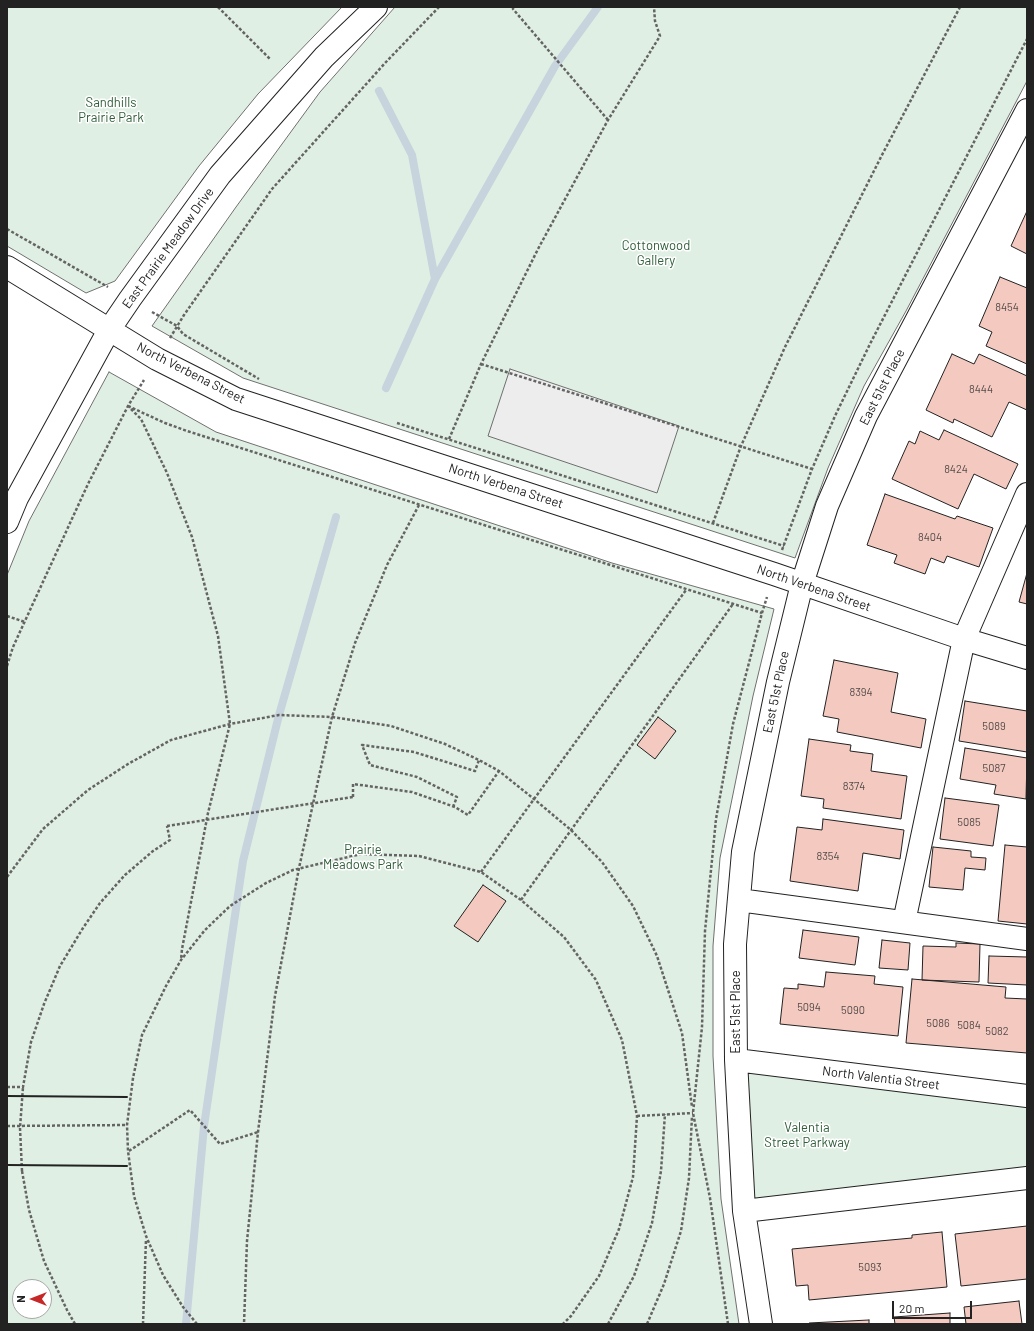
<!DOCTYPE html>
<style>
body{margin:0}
#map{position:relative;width:1034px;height:1331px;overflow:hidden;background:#fff;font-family:Barlow,sans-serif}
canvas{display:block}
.frame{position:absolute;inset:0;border:8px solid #222;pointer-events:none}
.north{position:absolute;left:12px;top:1279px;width:40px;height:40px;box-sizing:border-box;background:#fff;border:1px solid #a7a7a7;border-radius:50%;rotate:270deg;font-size:11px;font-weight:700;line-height:16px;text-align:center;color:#222}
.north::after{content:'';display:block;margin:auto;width:14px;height:18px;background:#c62828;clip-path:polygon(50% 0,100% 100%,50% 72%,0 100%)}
.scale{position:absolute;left:892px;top:1301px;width:80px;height:18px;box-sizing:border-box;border:2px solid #222;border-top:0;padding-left:5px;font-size:12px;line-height:14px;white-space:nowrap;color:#222;-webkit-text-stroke:3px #fff;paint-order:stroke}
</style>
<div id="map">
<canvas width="1034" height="1331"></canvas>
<div class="frame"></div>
<div class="north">N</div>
<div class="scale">20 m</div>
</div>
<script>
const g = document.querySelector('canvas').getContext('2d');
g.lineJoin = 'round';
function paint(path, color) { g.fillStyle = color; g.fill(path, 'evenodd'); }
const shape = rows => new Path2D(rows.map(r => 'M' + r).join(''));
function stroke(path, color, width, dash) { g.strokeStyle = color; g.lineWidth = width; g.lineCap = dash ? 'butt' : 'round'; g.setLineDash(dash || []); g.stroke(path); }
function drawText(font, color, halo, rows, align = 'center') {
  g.font = font + ' Barlow,sans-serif'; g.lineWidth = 3; g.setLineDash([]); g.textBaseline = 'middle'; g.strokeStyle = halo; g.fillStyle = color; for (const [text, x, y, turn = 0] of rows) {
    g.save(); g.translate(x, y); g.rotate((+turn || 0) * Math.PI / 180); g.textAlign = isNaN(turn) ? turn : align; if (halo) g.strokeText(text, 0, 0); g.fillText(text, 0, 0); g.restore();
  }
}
const green = shape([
 [7,7,342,7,258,94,199,166,115,281,86,293,7,246,7,7],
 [395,7,1027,7,1027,81,906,311,864,386,828,468,795,558,243,378,152,326,236,207,320,92,395,7],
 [109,372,216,432,612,563,774,609,753,696,720,858,713,946,713,1056,721,1199,739,1324,7,1324,7,575,29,521,109,372],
 [20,1287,44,1287,44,1311,20,1311,20,1287],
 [736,1060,1027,1096,1027,1178,744,1211,736,1060]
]);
const parking = shape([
 [510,369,679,426,657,493,488,436,510,369]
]);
const stream = shape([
 [379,91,412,155,435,279],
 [386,388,435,279,555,66,598,7],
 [186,1324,204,1126,243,861,279,715,336,517]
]);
const building = shape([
 [1027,211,1027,254,1011,246,1027,211],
 [1000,277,1027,288,1027,364,986,346,992,332,979,326,1000,277],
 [952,354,974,364,979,354,1027,376,1027,410,1009,402,992,437,954,419,953,423,926,410,952,354],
 [944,430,1018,464,1006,489,974,474,958,509,892,479,909,441,915,444,920,431,939,440,944,430],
 [885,494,955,519,957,516,993,528,979,567,947,556,944,563,931,558,925,574,894,563,897,555,867,545,885,494],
 [1027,573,1027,604,1019,602,1027,573],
 [834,660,898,673,891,712,926,719,921,748,837,732,839,719,823,716,834,660],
 [965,701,1027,711,1027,752,959,741,965,701],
 [658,717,676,731,655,759,637,745,658,717],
 [809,739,851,745,850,751,873,754,871,771,907,776,901,819,823,808,824,799,801,796,809,739],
 [965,748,1027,758,1026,799,994,794,996,785,960,779,965,748],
 [945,798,999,805,993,846,940,839,945,798],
 [823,819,904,830,900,859,863,853,858,891,790,881,797,827,822,830,823,819],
 [1005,845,1027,847,1027,924,998,921,1005,845],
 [933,847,971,851,971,857,986,858,985,870,965,868,963,890,929,887,933,847],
 [483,885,506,901,478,942,454,926,483,885],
 [803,930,859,937,855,965,799,958,803,930],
 [882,940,910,943,908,970,879,968,882,940],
 [956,943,980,944,979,982,922,980,923,946,956,947,956,943],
 [989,956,1027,957,1027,985,988,983,989,956],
 [826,972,875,976,874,984,903,987,898,1036,780,1024,784,988,798,989,798,984,824,987,826,972],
 [912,979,1006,987,1005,998,1027,999,1027,1053,906,1043,912,979],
 [1027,1226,1027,1279,961,1286,955,1234,1027,1226],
 [942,1232,947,1287,809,1300,808,1285,796,1286,792,1249,912,1238,912,1235,942,1232],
 [1019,1301,1022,1324,966,1324,964,1307,1019,1301],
 [950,1313,950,1324,895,1324,894,1317,950,1313],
 [869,1320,869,1324,810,1324,809,1323,869,1320]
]);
const path = shape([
 [218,7,270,59],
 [513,7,513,9,608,120],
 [7,229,108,287],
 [152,312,177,326,183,334,259,379],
 [170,338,184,315,272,189,386,62,439,7],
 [481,364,812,469],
 [128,406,165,423,187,431,762,613],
 [131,409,141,419,167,473,192,537,218,636,230,724,208,813,182,949,181,960],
 [397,423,784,546],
 [449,439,481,364,538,249,608,120,660,36,655,21,654,7],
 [419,505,387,565,355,643,332,717,391,726,445,744,479,760,499,771,534,799,571,830,602,862,633,906,657,956,682,1033,692,1107],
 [713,523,741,446,785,347,883,153,960,7],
 [782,550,812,469,835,416,870,344,1027,39],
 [7,616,25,622],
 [7,666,13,647,88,484,128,406,144,380],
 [353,797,353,784,412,792,455,807,468,815,499,771],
 [453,807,457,797,417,777,370,765,362,745,414,752,475,771,479,760],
 [481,872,686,590],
 [7,877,43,829,88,790,128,764,171,740,230,724,279,715,332,717,299,868,275,996,258,1132,247,1241,244,1324],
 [521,900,733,604],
 [7,1087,23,1087,31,1042,44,1004,60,966,83,928,100,903,125,875,153,851,170,840,167,826],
 [637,1116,693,1113],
 [7,1126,127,1125],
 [129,1151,190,1110,220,1144,258,1132],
 [22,1171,29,1210,44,1261,67,1310,75,1324],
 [143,1324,146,1239],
 [197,1324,183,1307,163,1275,146,1236,134,1196,128,1151,127,1125,133,1078,142,1035,166,986,181,960,205,930,230,906,266,883,293,870,361,854,419,856,481,872,521,900,564,937,596,980,622,1040,637,1116,633,1177,619,1229,599,1276,571,1316,563,1324],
 [608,1324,634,1276,652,1223,661,1171,665,1114],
 [647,1324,664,1284,681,1231,689,1178,692,1116],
 [728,1324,710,1198,693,1113,702,1027,705,931,716,819,733,724,762,613,767,597]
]);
const minor = shape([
 [7,267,157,359,236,399,774,574,964,639,1027,658],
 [7,522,17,498,109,330,130,299,220,175,324,57,376,7],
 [739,900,1027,939],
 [904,922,964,639,1027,494],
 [736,1060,1027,1096],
 [744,1211,1027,1178],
 [761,1324,744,1211,736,1060,735,944,743,852,778,682,802,584,827,506,866,416,1027,110]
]);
const pathBridge = shape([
 [167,826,353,797],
 [22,1171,20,1128,23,1087]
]);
const wall = shape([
 [7,1096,127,1097],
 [7,1165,127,1166]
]);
const numberNames = [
 ["8454",1007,307],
 ["8444",981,389],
 ["8424",956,469],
 ["8404",930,537],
 ["8394",861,692],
 ["5089",994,726],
 ["5087",994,768],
 ["8374",854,786],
 ["5085",969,822],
 ["8354",828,856],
 ["5094",809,1007],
 ["5090",853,1010],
 ["5086",938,1023],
 ["5084",969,1025],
 ["5082",997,1031],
 ["5093",870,1267]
];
const parkNames = [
 ["Sandhills",111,103],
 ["Prairie Park",111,118],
 ["Cottonwood",656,246],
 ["Gallery",656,261],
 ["Prairie",363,850],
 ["Meadows Park",363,865],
 ["Valentia",807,1128],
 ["Street Parkway",807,1143]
];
const streetNames = [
 ["East Prairie Meadow Drive",168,248,-54],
 ["North Verbena Street",191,373,27],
 ["East 51st Place",882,387,-63],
 ["North Verbena Street",506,486,18],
 ["North Verbena Street",814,588,19],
 ["East 51st Place",776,692,-78],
 ["East 51st Place",736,1012,-90],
 ["North Valentia Street",881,1078,7]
];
paint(green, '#e0efe3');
stroke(green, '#6f6f6f', 1);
paint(parking, '#ededed');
stroke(parking, '#6f6f6f', 1);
stroke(stream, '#c7d3dd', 8);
paint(building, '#f3c9c0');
stroke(building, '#222', 1);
stroke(minor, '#222', 24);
stroke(path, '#646464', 2.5, [3, 2]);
stroke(minor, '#fff', 22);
stroke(pathBridge, '#646464', 2.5, [3, 2]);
stroke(wall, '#222', 2);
drawText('11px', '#564c4a', null, numberNames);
drawText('13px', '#2f5e38', '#fff', parkNames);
drawText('13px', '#222', '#fff', streetNames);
</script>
